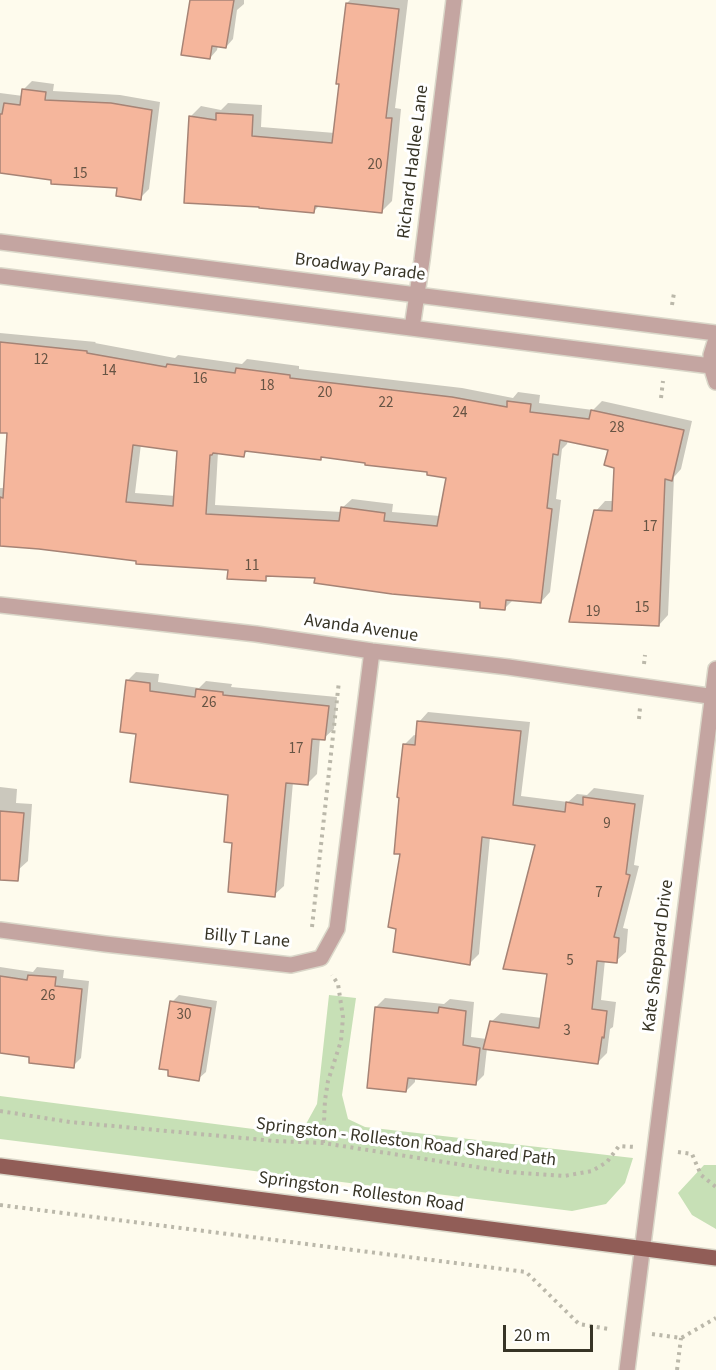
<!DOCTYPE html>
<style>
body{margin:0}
#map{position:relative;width:716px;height:1370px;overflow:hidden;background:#fefbed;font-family:"Source Sans 3",sans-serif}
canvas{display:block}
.scale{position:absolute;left:503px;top:1325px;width:90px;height:27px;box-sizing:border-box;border:3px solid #373426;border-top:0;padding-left:8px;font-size:18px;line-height:21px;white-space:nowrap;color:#373426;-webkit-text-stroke:4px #fff;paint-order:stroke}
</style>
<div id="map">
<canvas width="716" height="1370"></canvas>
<div class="scale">20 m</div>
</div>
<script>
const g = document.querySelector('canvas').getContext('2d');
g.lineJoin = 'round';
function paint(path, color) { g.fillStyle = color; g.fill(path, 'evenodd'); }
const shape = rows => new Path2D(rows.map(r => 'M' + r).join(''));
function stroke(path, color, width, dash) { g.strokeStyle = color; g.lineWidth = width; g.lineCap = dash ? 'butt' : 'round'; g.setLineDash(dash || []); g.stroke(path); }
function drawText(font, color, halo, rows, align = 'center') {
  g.font = font + ' "Source Sans 3",sans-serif'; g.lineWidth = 6; g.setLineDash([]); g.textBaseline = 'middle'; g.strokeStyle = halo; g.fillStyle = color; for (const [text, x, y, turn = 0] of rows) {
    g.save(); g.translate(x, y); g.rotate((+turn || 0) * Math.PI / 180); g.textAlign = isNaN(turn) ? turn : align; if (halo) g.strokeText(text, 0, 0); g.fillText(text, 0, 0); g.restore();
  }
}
const green = shape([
 [329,995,356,998,342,1095,348,1119,365,1127,633,1158,625,1183,606,1204,572,1211,0,1139,0,1096,284,1133,306,1124,317,1104],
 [704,1165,716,1165,716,1229,692,1215,678,1193]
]);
const shadow = shape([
 [191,0,244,0,244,4,237,10,233,39,226,47,218,45,217,50,210,58],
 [350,0,408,0,395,108,401,109,392,201,382,211,320,205,313,212,186,201,191,116,201,106,221,110,228,103,262,105,261,127,335,133,347,3],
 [32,81,54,84,53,91,120,95,160,102,149,189,140,198,119,186,0,171,0,93,23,96,24,89],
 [0,333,96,342,95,343,175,358,178,355,242,364,247,359,299,366,299,369,462,388,513,398,518,392,540,395,539,403,593,410,602,401,692,421,681,469,674,477,668,615,659,625,596,511,605,501,614,501,616,466,610,449,568,440,567,444,562,449,556,499,561,500,550,592,541,602,514,599,505,608,482,600,316,577,270,575,265,579,229,568,0,545,0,488,5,488,9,432,0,431],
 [141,444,179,449,176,496,135,493],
 [249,450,320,458,323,455,367,461,429,471,448,477,440,516,392,512,393,504,352,499,342,508,342,512,215,505,218,452,243,455],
 [136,672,159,674,158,682,199,688,206,681,232,684,231,687,337,697,334,729,324,738,320,738,317,774,308,783,293,782,284,886,274,895,234,841,230,794,137,732,127,681],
 [428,712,530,722,521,796,568,802,577,794,587,795,594,788,644,795,634,865,639,866,623,928,628,929,626,952,616,961,605,960,601,1000,616,1002,613,1027,610,1029,607,1053,598,1062,487,1048,484,1075,475,1084,415,1077,415,1082,406,1091,376,1007,385,998,444,1004,450,999,474,1002,471,1037,487,1039,491,1022,501,1013,542,1018,548,972,537,844,490,837,479,954,470,963,402,853,404,745,414,735,417,736,419,722],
 [0,787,17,789,16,803,32,804,28,861,18,870,0,869],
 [0,967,33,972,37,967,64,970,63,978,89,981,81,1058,73,1066,31,1055,0,1051],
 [179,995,217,1001,206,1072,198,1079,172,1002]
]);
const building = shape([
 [190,0,234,0,226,48,212,46,210,59,181,55,190,0],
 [346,3,399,9,386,118,392,118,382,213,315,206,314,213,259,208,259,207,184,203,189,116,216,120,216,113,253,115,252,136,332,143,339,84,336,84,346,3],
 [22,89,46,92,45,100,111,103,152,110,141,200,116,196,117,188,51,184,51,180,0,173,0,114,2,114,4,103,20,105,22,89],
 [0,342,87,351,87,353,166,367,167,364,235,373,236,368,290,375,290,378,452,397,507,407,507,401,531,404,530,412,589,419,591,410,684,430,672,481,665,479,659,626,569,622,594,510,612,511,614,468,604,465,608,450,560,440,558,455,553,454,547,508,552,509,541,603,506,600,505,610,480,608,480,602,392,594,314,583,315,578,266,576,266,581,227,579,228,570,136,564,136,561,39,549,0,546,0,497,3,498,7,433,0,433,0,342],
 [133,445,177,451,173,506,126,502,133,445],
 [245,451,321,460,321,457,365,463,365,465,427,472,427,475,446,478,437,526,384,521,385,513,341,507,339,521,206,514,210,455,212,455,213,453,244,457,245,451],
 [126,680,150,683,150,691,195,697,196,689,223,692,223,695,329,706,325,740,312,739,308,785,286,783,275,897,228,892,232,843,224,842,228,795,130,782,136,734,120,732,126,680],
 [417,721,521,731,513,805,565,812,566,802,583,805,583,797,635,804,626,874,630,875,614,937,619,938,617,963,597,961,592,1009,607,1011,604,1038,602,1037,598,1064,483,1049,490,1021,539,1028,547,974,503,969,535,845,482,837,470,965,393,952,396,929,388,927,400,854,394,854,399,798,397,797,403,744,415,745,417,721],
 [0,811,24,813,18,881,0,880,0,811],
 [28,975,56,977,55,986,82,989,74,1068,29,1063,29,1057,0,1053,0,976,27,980,28,975],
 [170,1001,211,1008,199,1081,168,1076,168,1070,159,1069,170,1001],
 [375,1007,438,1013,439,1007,466,1011,463,1045,480,1048,476,1085,408,1078,406,1092,367,1088,375,1007]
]);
const path = shape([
 [672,305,674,293],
 [661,398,663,381],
 [644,664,645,655],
 [639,719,640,708],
 [312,927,339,681],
 [0,1111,70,1122,275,1141,323,1143,508,1172,564,1176,592,1171,607,1162,619,1146,635,1147],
 [323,1143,325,1100,328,1081,341,1041,343,1017,338,984,332,975],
 [678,1152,692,1154,701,1175,716,1187],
 [0,1205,526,1272,579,1324,609,1329],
 [652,1334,681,1338,716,1318],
 [677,1370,681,1338]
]);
const minor = shape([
 [0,242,716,333],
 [0,276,711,366],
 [412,328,422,260,454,0],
 [716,339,711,355,711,366,716,382],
 [0,605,256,634,372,651,508,667,716,697],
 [0,930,105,944,291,965,321,958,337,929,372,651],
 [627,1370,716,669]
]);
const major = shape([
 [0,1166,716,1258]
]);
const numberNames = [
 ["20",375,166],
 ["15",80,175],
 ["12",41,361],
 ["14",109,372],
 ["16",200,380],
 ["18",267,387],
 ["20",325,394],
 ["22",386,404],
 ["24",460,414],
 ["28",617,429],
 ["17",650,528],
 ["11",252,567],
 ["15",642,609],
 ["19",593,613],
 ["26",209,704],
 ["17",296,750],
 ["9",607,825],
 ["7",599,894],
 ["5",570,962],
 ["26",48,997],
 ["30",184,1016],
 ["3",567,1032]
];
const streetNames = [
 ["Richard Hadlee Lane",414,162,-83],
 ["Broadway Parade",360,268,7],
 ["Avanda Avenue",361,629,8],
 ["Billy T Lane",247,939,5],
 ["Kate Sheppard Drive",659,956,-83],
 ["Springston - Rolleston Road Shared Path",406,1143,7],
 ["Springston - Rolleston Road",361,1193,8]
];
paint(green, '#c7e0b6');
paint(shadow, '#0003');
paint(building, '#f5b69c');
stroke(building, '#a68375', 1.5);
stroke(minor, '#dad7c9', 18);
stroke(major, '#dad7c9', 18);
stroke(path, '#bbb8aa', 4, [3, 4.5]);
stroke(minor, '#c4a5a1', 15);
stroke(major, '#915d57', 15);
drawText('15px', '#665444', null, numberNames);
drawText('18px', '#373426', '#fff', streetNames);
</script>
